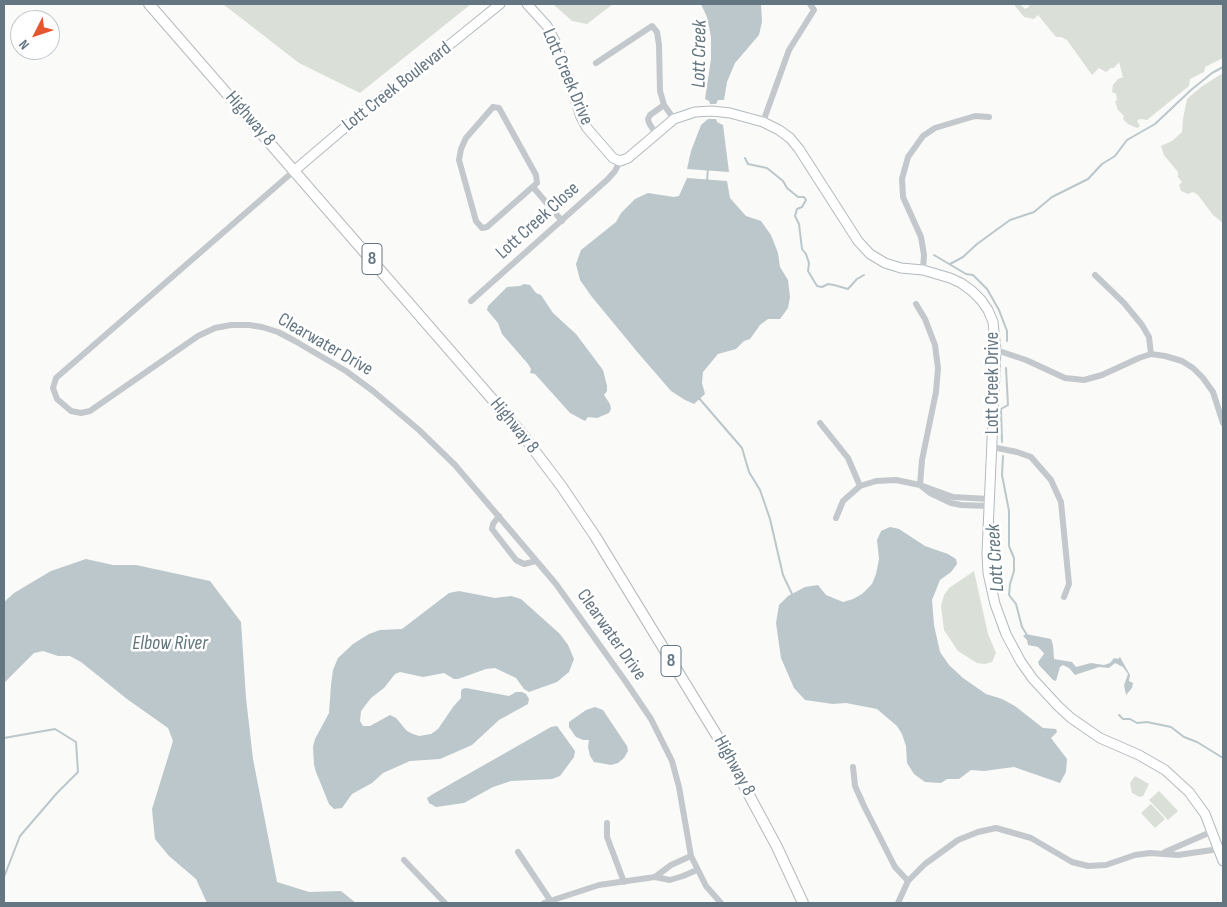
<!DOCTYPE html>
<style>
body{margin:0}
#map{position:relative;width:1227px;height:907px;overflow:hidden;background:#fafaf8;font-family:"Sofia Sans Condensed",sans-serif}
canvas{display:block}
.frame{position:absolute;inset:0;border:5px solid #657683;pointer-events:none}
.north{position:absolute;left:10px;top:10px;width:50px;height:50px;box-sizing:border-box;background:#fff;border:1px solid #c1c8cd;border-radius:50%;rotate:229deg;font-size:14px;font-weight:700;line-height:20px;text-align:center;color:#657683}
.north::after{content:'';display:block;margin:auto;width:18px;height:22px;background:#e4572e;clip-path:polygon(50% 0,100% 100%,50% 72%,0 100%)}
</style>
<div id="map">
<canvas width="1227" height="907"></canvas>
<div class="frame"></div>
<div class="north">N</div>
</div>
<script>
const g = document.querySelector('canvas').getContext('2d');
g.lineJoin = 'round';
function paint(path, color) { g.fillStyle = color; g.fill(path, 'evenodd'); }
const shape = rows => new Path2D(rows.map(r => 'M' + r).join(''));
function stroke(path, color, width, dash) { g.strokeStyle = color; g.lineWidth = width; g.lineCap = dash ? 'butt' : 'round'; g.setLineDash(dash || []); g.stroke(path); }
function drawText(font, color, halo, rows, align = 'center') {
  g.font = font + ' "Sofia Sans Condensed",sans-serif'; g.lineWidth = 5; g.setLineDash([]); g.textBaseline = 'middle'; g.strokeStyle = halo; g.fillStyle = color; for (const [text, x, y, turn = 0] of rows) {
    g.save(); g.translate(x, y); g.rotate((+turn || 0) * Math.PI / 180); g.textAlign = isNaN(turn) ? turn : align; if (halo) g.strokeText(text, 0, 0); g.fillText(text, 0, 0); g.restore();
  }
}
const green = shape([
 [223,4,471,4,360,93,299,63],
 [553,4,613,4,587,24,572,21],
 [1015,4,1020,4,1025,9,1029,7,1030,4,1223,4,1223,58,1205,67,1204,72,1190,79,1189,86,1147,120,1140,119,1137,121,1140,126,1137,128,1128,124,1123,119,1124,116,1118,110,1115,102,1117,100,1116,94,1112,92,1113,85,1118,79,1123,77,1119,62,1114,68,1111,68,1106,72,1099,68,1092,75,1067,40,1061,37,1056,37,1038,15,1034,19,1024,17,1015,6],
 [1223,73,1223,223,1213,215,1198,195,1193,192,1188,194,1181,191,1179,185,1182,182,1178,177,1178,172,1164,155,1161,146,1172,141,1182,132,1183,119,1187,99,1201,87],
 [974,571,988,634,996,653,992,662,985,664,977,663,958,651,944,630,941,606,944,595,949,588],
 [1135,776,1149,784,1143,796,1140,797,1132,793,1130,783],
 [1159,791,1178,811,1168,820,1149,800],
 [1151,804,1165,819,1155,828,1141,813]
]);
const water = shape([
 [701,4,761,4,762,22,759,35,735,63,727,82,724,100,718,100,716,104,710,104,709,101,705,99,711,59,711,37,707,17],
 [708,119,716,119,717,122,723,125,729,172,687,169,691,151,701,125],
 [687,178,727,181,730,198,746,216,761,221,771,235,778,253,780,267,788,280,790,297,788,308,780,319,768,319,760,325,750,339,744,341,736,349,718,354,703,372,702,383,705,394,694,404,685,400,671,391,639,354,592,297,580,280,576,264,581,250,616,222,621,213,635,199,648,193,674,197,679,196],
 [524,284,530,285,536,293,541,295,553,313,576,334,603,370,607,386,607,391,604,395,610,404,611,409,609,413,597,418,588,417,585,421,570,413,535,374,530,373,531,369,528,364,502,334,498,323,487,310,488,306,507,287,520,286],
 [890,527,899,529,925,546,948,554,956,559,957,564,951,572,940,580,932,600,934,625,940,652,949,665,963,678,986,694,1002,699,1015,706,1043,728,1056,729,1057,732,1051,738,1067,759,1066,772,1060,783,1014,767,984,771,971,770,959,779,947,779,941,783,925,782,914,774,907,763,906,746,902,734,897,726,877,709,846,703,833,704,805,700,794,688,781,658,776,623,779,605,788,596,805,587,818,585,826,595,843,602,853,599,862,594,872,584,876,574,879,559,877,540,881,531],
 [86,559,113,565,136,565,210,581,241,622,246,698,253,759,277,882,309,892,341,891,356,903,207,903,196,879,169,856,155,839,152,809,173,741,168,728,127,699,81,662,70,656,58,656,43,651,34,653,4,683,4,602,14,593,51,571],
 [459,591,495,598,511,596,521,599,560,634,568,645,574,659,569,672,557,682,529,692,524,689,516,678,495,668,486,669,458,679,454,679,444,673,423,677,400,672,395,674,384,688,371,698,361,711,360,721,363,726,370,726,390,715,396,718,407,731,413,734,419,736,431,734,438,729,453,707,461,698,461,692,462,689,466,688,509,696,516,692,522,692,526,694,529,699,528,704,499,720,472,745,440,759,410,761,383,773,372,783,352,794,342,808,334,809,329,804,316,772,314,765,313,747,315,739,329,713,331,685,333,670,338,658,353,644,369,634,380,630,402,629,449,593],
 [1026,634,1051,639,1053,645,1054,659,1072,662,1076,667,1091,663,1104,665,1110,663,1114,658,1118,659,1120,657,1130,675,1129,681,1133,683,1132,688,1126,695,1124,685,1128,674,1123,667,1115,663,1109,668,1099,667,1075,675,1069,668,1063,665,1060,667,1056,681,1053,680,1039,665,1038,662,1044,654,1043,652,1038,647,1028,645,1027,640,1023,636],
 [595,707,603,710,627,746,628,751,624,758,618,763,611,765,594,762,590,756,588,747,589,740,583,740,576,737,569,727,569,722,586,710],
 [557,726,575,751,574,757,560,776,552,779,511,781,493,787,464,803,436,807,429,803,427,798,433,794,551,727]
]);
const stream = shape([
 [745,158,748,164,767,168,783,181,787,188,798,197,804,197,806,200,802,207,797,209,795,216,799,224,802,249,806,254,809,263,808,271,817,286,822,287,828,284,834,285,848,289,857,279,864,275],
 [707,181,708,168],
 [934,255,966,274,973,275,987,289,999,310,1007,331,1007,341],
 [950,264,963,257,977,244,1010,220,1034,212,1052,197,1088,179,1102,164,1115,156,1127,140,1155,124,1191,90,1212,73,1223,67],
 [698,397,742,448,749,472,760,490,770,519,783,575,792,594],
 [1002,442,1001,409,1008,405,1006,368],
 [1003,456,1002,475,1009,511,1009,546,1014,558,1014,571,1010,584,1009,595,1016,604,1022,627,1027,635],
 [1119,715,1123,719,1130,719,1137,723,1147,722,1171,727,1184,737,1197,742,1223,758],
 [4,738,55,729,76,742,78,772,57,793,20,836,4,877]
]);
const street = shape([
 [596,63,652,26,657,32,659,45,660,91,664,105,674,119],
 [493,107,499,108,536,175,537,183,487,227,482,228,476,221,459,160,461,149,466,138,493,107],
 [763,122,789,50,814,10,810,4],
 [656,134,649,123,648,119,650,115,664,105],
 [295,170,56,378,53,388,57,399,71,411,81,413,90,411,198,336,215,328,231,325,249,325,262,327,278,332,295,341,346,371,373,391,419,430,455,465,556,584,626,682,651,719,672,761,679,787,691,856,706,886,721,903],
 [533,187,562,221],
 [923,270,924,255,921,237,903,197,902,179,908,157,923,136,935,128,975,116,989,117],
 [1095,275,1124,303,1142,325,1149,337,1151,354],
 [471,301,608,179,615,171,620,161],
 [916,304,925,319,935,345,938,368,936,392,922,460,920,485],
 [996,350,1026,360,1065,378,1084,380,1102,375,1139,358,1151,354,1165,356,1182,361,1193,368,1203,378,1213,392,1223,423],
 [820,423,848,458,860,486],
 [992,447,1017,452,1031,457,1051,480,1061,502,1069,584,1064,597],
 [921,486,930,493,951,503,961,505,989,506],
 [499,516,493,524,492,529,516,560,524,564,536,561],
 [836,518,843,501,860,486,876,481,896,480,920,485,953,497,989,499],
 [853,767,855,786,864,806,895,867,908,881],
 [607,823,607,837,624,882],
 [518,852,550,900],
 [1165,852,1213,831],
 [404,860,445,903],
 [655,877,671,865,691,856],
 [544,903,599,885,655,877,670,880,683,876,697,870],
 [898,903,908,881,925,864,958,840,978,832,996,828,1031,838,1072,862,1088,866,1106,865,1135,855,1150,853,1178,855,1219,849]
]);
const secondary = shape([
 [527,4,547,26,557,45,581,117,587,128,613,158,620,161,628,158,674,119,695,112,712,111,730,113,763,122,779,130,790,138,799,149,858,241,870,254,885,263,901,268,923,270,950,278,961,283,972,291,981,300,988,310,993,322,996,350,987,553,988,573,995,604,1006,634,1021,662,1033,679,1058,706,1071,718,1100,738,1139,755,1165,770,1189,792,1205,814,1223,861],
 [295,170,369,107,453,42,500,4]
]);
const primary = shape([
 [149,4,519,430,562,487,595,536,719,739,777,847,803,903]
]);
const shields = [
 [372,259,20],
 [671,661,20]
];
const shieldNames = [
 ["8",372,259],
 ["8",671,661]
];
const streetNames = [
 ["Lott Creek Drive",567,77,67],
 ["Lott Creek Boulevard",397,87,-38],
 ["Highway 8",250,119,49],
 ["Lott Creek Close",538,221,-42],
 ["Clearwater Drive",325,345,30],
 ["Lott Creek Drive",993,383,-90],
 ["Highway 8",514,426,51],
 ["Clearwater Drive",611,635,55],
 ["Highway 8",734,766,61]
];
const waterNames = [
 ["Lott Creek",700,54,-89],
 ["Lott Creek",996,558,-94],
 ["Elbow River",170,644]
];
paint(green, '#dadfd7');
paint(water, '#bbc7cb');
stroke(stream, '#bbc7cb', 2);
stroke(secondary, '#b3babf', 11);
stroke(primary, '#b5babe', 12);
stroke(street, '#c3c8cc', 6);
stroke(secondary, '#fff', 9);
stroke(primary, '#fff', 10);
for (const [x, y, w] of shields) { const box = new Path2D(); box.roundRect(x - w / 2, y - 15.5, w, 31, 4); g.fillStyle = '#fff'; g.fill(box); stroke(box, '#657683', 1); }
drawText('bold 18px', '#657683', null, shieldNames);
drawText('19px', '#657683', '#fff', streetNames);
drawText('italic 20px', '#60757c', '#fff', waterNames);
</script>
